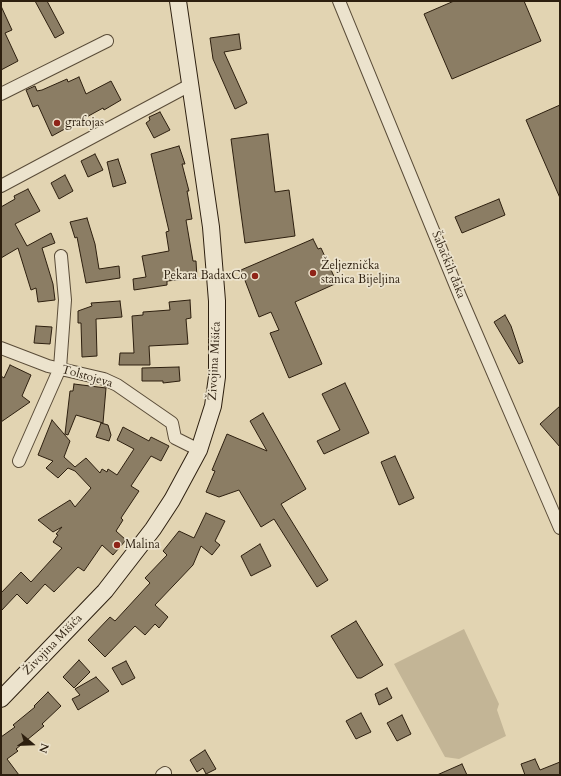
<!DOCTYPE html>
<meta charset="utf-8">
<style>
body{margin:0}
#map{position:relative;width:561px;height:776px;overflow:hidden;background:#e2d4b2;font-family:Cardo,serif}
canvas{display:block}
.frame{position:absolute;inset:0;border:2px solid #2d1f0f;pointer-events:none}
.north{position:absolute;left:12px;top:724px;width:40px;height:40px;-webkit-text-stroke:3px #ece3cd;paint-order:stroke;rotate:109deg;font-size:11px;font-weight:700;line-height:16px;text-align:center;color:#2d1f0f}
.north::after{content:'';display:block;margin:auto;width:14px;height:18px;background:#2d1f0f;clip-path:polygon(50% 0,100% 100%,50% 72%,0 100%)}
</style>
<div id="map">
<canvas width="561" height="776"></canvas>
<div class="frame"></div>
<div class="north">N</div>
</div>
<script>
const g = document.querySelector('canvas').getContext('2d');
g.lineJoin = 'round';
function paint(path, color) { g.fillStyle = color; g.fill(path, 'evenodd'); }
const shape = rows => new Path2D(rows.map(r => 'M' + r).join(''));
function stroke(path, color, width, dash) { g.strokeStyle = color; g.lineWidth = width; g.lineCap = dash ? 'butt' : 'round'; g.setLineDash(dash || []); g.stroke(path); }
function drawText(font, color, halo, rows, align = 'center') {
  g.font = font + ' Cardo,serif'; g.lineWidth = 3.5; g.setLineDash([]); g.textBaseline = 'middle'; g.strokeStyle = halo; g.fillStyle = color; for (const [text, x, y, turn = 0] of rows) {
    g.save(); g.translate(x, y); g.rotate((+turn || 0) * Math.PI / 180); g.textAlign = isNaN(turn) ? turn : align; if (halo) g.strokeText(text, 0, 0); g.fillText(text, 0, 0); g.restore();
  }
}
const green = shape([
 [464,629,499,704,497,710,506,736,459,759,445,757,394,664]
]);
const building = shape([
 [35,1,47,1,64,33,55,38,35,1],
 [454,1,524,1,541,41,452,79,424,14,454,1],
 [1,6,12,30,5,33,18,61,1,70,1,6],
 [239,34,241,49,224,52,247,103,235,109,213,59,210,38,239,34],
 [79,77,86,94,111,81,121,100,104,110,103,108,52,136,38,105,33,107,26,90,35,86,37,91,42,90,67,79,68,82,79,77],
 [560,105,560,198,526,120,560,105],
 [160,112,170,130,154,138,146,123,150,120,149,117,160,112],
 [268,134,275,192,289,190,295,236,245,243,231,139,268,134],
 [179,146,185,164,182,164,189,191,187,191,192,219,186,220,193,261,196,261,197,278,167,281,167,285,134,290,133,279,146,277,142,256,169,251,166,232,169,231,151,154,179,146],
 [95,154,103,170,88,177,81,161,95,154],
 [118,159,126,183,113,187,107,162,118,159],
 [65,175,73,191,59,199,51,183,65,175],
 [28,189,40,211,15,224,27,246,51,233,55,243,42,248,53,284,55,300,38,302,36,288,31,290,18,248,1,258,1,207,15,199,14,196,28,189],
 [499,199,505,215,462,233,455,217,499,199],
 [87,218,95,244,99,269,119,266,120,278,86,283,77,237,75,238,70,222,87,218],
 [313,239,318,249,321,248,337,283,295,302,322,364,289,378,270,333,279,330,271,312,259,317,241,270,313,239],
 [190,300,191,318,186,319,188,344,149,346,150,365,119,365,120,353,134,353,132,316,143,315,143,312,170,310,169,302,190,300],
 [120,301,122,317,96,319,97,356,82,357,81,323,78,323,78,311,92,306,91,303,120,301],
 [505,315,511,326,523,362,519,364,494,322,505,315],
 [36,326,52,327,50,344,34,343,36,326],
 [10,365,31,375,22,396,30,402,1,422,1,376,4,378,10,365],
 [179,367,180,381,163,383,163,381,142,381,142,368,179,367],
 [345,383,369,433,324,454,317,441,340,430,322,394,345,383],
 [74,384,106,388,103,423,76,415,68,435,65,434,70,391,73,391,74,384],
 [560,406,560,447,540,424,560,406],
 [263,413,306,489,281,504,328,580,317,587,274,519,261,527,239,490,219,497,206,492,215,471,212,470,227,434,267,451,250,421,263,413],
 [52,420,70,441,64,457,75,467,86,458,100,473,102,469,107,472,108,469,117,475,134,449,117,440,123,427,149,441,151,437,169,446,161,461,151,456,131,486,139,491,121,518,123,520,116,531,126,540,113,555,102,545,84,571,78,567,54,592,45,584,27,604,17,594,1,611,1,593,21,572,31,582,62,548,53,542,58,535,56,534,62,527,53,532,38,520,70,500,75,507,91,488,75,471,68,468,58,478,46,468,53,461,38,455,52,420],
 [101,423,108,425,111,435,109,441,96,437,101,423],
 [395,456,414,498,399,505,381,462,395,456],
 [206,513,225,521,215,541,220,545,212,555,201,546,193,565,155,605,168,617,159,628,155,624,145,635,135,626,105,657,88,640,110,617,115,621,150,583,145,578,167,555,163,551,179,531,194,538,206,513],
 [260,544,271,566,251,576,241,556,260,544],
 [356,621,383,665,361,678,357,678,331,636,356,621],
 [79,660,90,672,74,688,63,677,79,660],
 [126,661,135,678,122,685,112,668,126,661],
 [96,677,109,691,78,710,72,699,80,695,75,689,96,677],
 [387,688,392,698,379,705,375,694,387,688],
 [48,692,61,706,42,724,44,726,16,749,18,751,7,759,19,775,1,775,1,737,15,727,13,725,35,707,34,706,48,692],
 [361,713,371,732,356,739,346,721,361,713],
 [402,715,411,734,397,741,387,723,402,715],
 [205,750,216,769,206,774,203,768,197,772,190,760,205,750],
 [535,759,540,770,560,762,560,775,525,775,521,764,535,759],
 [462,764,467,775,437,775,462,764]
]);
const street = shape([
 [339,1,460,296,560,528],
 [1,94,107,41],
 [1,186,190,85],
 [1,348,48,366,104,379,117,385,172,423,175,438,199,450],
 [19,461,60,368,65,300,61,256],
 [162,775,165,773]
]);
const secondary = shape([
 [1,699,105,591,153,529,172,500,199,450,213,406,217,377,217,301,211,227,178,1]
]);
const markers = [
 [57,123,4,"#8f2418"],
 [313,273,4,"#8f2418"],
 [255,276,4,"#8f2418"],
 [117,545,4,"#8f2418"]
];
const poiNames = [
 ["grafojas",65,123],
 ["Željeznička",321,266],
 ["stanica Bijeljina",321,280],
 ["Pekara BadaxCo",247,276,"right"],
 ["Malina",125,545]
];
const streetNames = [
 ["Šabačkih đaka",448,265,68],
 ["Živojina Mišića",215,361,-87],
 ["Tolstojeva",87,377,16],
 ["Živojina Mišića",53,645,-46]
];
paint(green, '#c3b596');
paint(building, '#8b7d64');
stroke(building, '#2d1f0f', 1);
stroke(street, '#5a4c38', 14);
stroke(secondary, '#2d1f0f', 18);
stroke(street, '#ece3cd', 12);
stroke(secondary, '#ece3cd', 16);
for (const [x, y, r, color] of markers) { const dot = new Path2D(); dot.arc(x, y, r, 0, 2 * Math.PI); g.fillStyle = color; g.fill(dot); stroke(dot, '#ece3cd', 1.5); }
drawText('12px', '#2d1f0f', '#ece3cd', poiNames, 'left');
drawText('12px', '#2d1f0f', '#ece3cd', streetNames);
</script>
